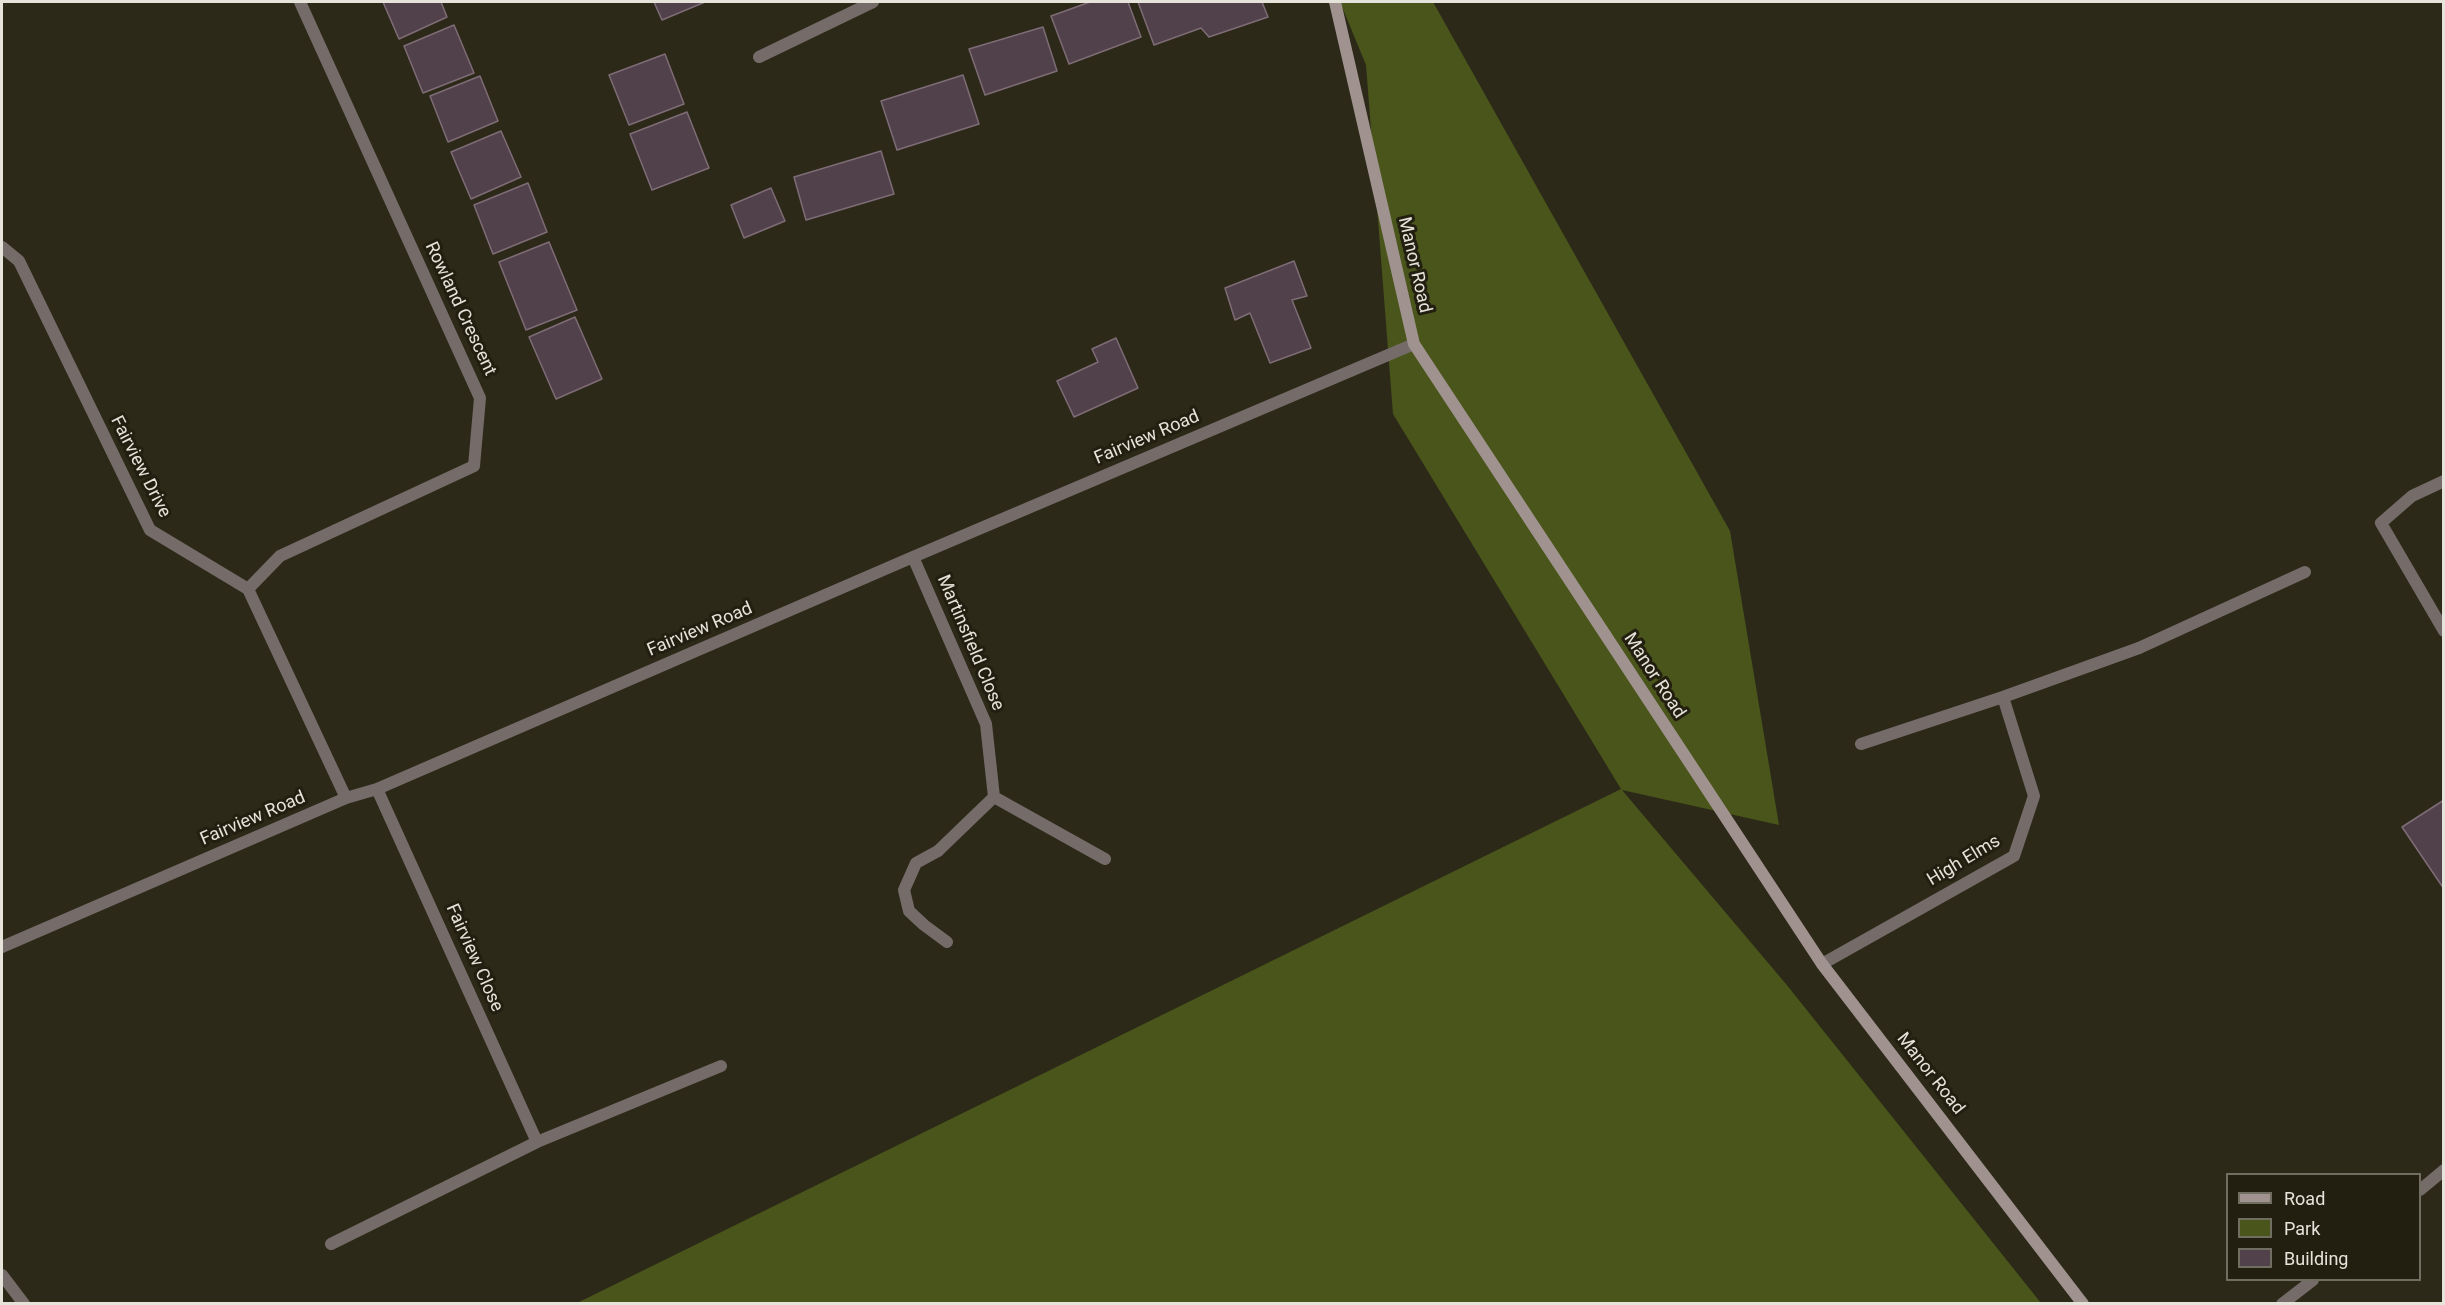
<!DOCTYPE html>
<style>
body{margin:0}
#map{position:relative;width:2445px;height:1305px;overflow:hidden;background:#2c2919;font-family:Roboto,sans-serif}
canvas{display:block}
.frame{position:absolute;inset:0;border:3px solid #e5e3da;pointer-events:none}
.legend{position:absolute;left:2226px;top:1173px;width:195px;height:108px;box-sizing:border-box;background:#221f10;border:2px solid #706d61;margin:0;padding:8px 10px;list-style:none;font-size:18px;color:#e5e3da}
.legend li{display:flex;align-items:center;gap:12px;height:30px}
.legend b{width:30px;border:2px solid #706d61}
</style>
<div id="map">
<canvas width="2445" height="1305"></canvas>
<div class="frame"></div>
<ul class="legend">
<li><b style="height:8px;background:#a0928e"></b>Road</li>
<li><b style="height:16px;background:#49551a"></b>Park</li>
<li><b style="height:16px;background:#51414a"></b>Building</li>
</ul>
</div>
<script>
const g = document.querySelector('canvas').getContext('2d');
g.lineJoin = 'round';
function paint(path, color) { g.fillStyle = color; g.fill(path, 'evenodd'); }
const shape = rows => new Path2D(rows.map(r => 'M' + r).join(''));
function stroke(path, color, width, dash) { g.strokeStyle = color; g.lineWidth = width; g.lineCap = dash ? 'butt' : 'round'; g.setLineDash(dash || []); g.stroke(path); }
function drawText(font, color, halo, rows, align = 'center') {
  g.font = font + ' Roboto,sans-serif'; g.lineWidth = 6; g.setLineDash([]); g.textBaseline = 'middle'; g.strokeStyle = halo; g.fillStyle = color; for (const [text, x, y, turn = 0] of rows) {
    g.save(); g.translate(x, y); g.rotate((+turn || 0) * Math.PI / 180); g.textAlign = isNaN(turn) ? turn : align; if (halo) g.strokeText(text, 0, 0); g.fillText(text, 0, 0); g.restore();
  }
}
const green = shape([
 [1340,2,1433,2,1730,531,1779,825,1622,790,1786,984,2041,1303,575,1304,1621,789,1393,414,1366,65]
]);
const building = shape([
 [383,2,441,2,447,17,399,39,383,2],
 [654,2,705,2,662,20,654,2],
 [1090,2,1128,2,1141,37,1069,64,1051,16,1090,2],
 [1138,2,1262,2,1268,17,1209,37,1201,28,1154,45,1138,2],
 [454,25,474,73,423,93,404,46,454,25],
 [1043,27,1057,71,985,95,969,49,1043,27],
 [665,54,684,104,629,125,609,75,665,54],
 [963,75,979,124,897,150,881,101,963,75],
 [480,76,498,121,448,142,430,96,480,76],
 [687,112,709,168,652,190,630,134,687,112],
 [501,131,521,177,471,199,451,152,501,131],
 [881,151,894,194,806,220,794,177,881,151],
 [528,183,547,232,493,254,474,205,528,183],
 [771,188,785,221,744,238,731,205,771,188],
 [549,242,577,310,526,330,499,262,549,242],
 [1294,261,1307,296,1292,300,1311,348,1270,363,1250,313,1235,320,1225,288,1294,261],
 [575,317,602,379,556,399,529,337,575,317],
 [1116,338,1138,388,1074,417,1057,381,1098,362,1092,349,1116,338],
 [2444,800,2444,889,2402,827,2444,800]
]);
const service = shape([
 [2444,481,2412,496,2381,523,2444,631],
 [2139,648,2305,572],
 [938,851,916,863,904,890,909,911,924,925,947,942]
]);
const minor = shape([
 [759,57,873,2],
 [2,247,19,261,150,530,248,589,346,798],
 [913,557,986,724,994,797,1105,859],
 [248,589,280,556,474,466,480,398,300,2],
 [1861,744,2003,697,2139,648],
 [377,789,537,1142],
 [938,851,994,797],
 [2,947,346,798,377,789,913,557,1414,344],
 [1822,964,2014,856,2034,796,2003,697],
 [331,1244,537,1142,721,1066],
 [2,1275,24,1304]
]);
const tertiary = shape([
 [2420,1190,2444,1170],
 [2282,1304,2313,1280]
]);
const secondary = shape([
 [1335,2,1414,344,1822,964,2083,1304]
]);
const streetNames = [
 ["Manor Road",1414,265,77],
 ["Rowland Crescent",460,309,65],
 ["Fairview Road",1147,438,-23],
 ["Fairview Drive",140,467,63],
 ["Fairview Road",700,630,-23],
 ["Martinsfield Close",970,643,67],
 ["Manor Road",1654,676,57],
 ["Fairview Road",253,819,-23],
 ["High Elms",1964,861,-31],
 ["Fairview Close",474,958,66],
 ["Manor Road",1930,1074,52]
];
paint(green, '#49551a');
paint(building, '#51414a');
stroke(building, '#7e6c76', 1.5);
stroke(service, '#756c69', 12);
stroke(minor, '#756c69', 12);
stroke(tertiary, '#756c69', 12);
stroke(secondary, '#a0928e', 12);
drawText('18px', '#e5e3da', '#221f10', streetNames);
</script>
